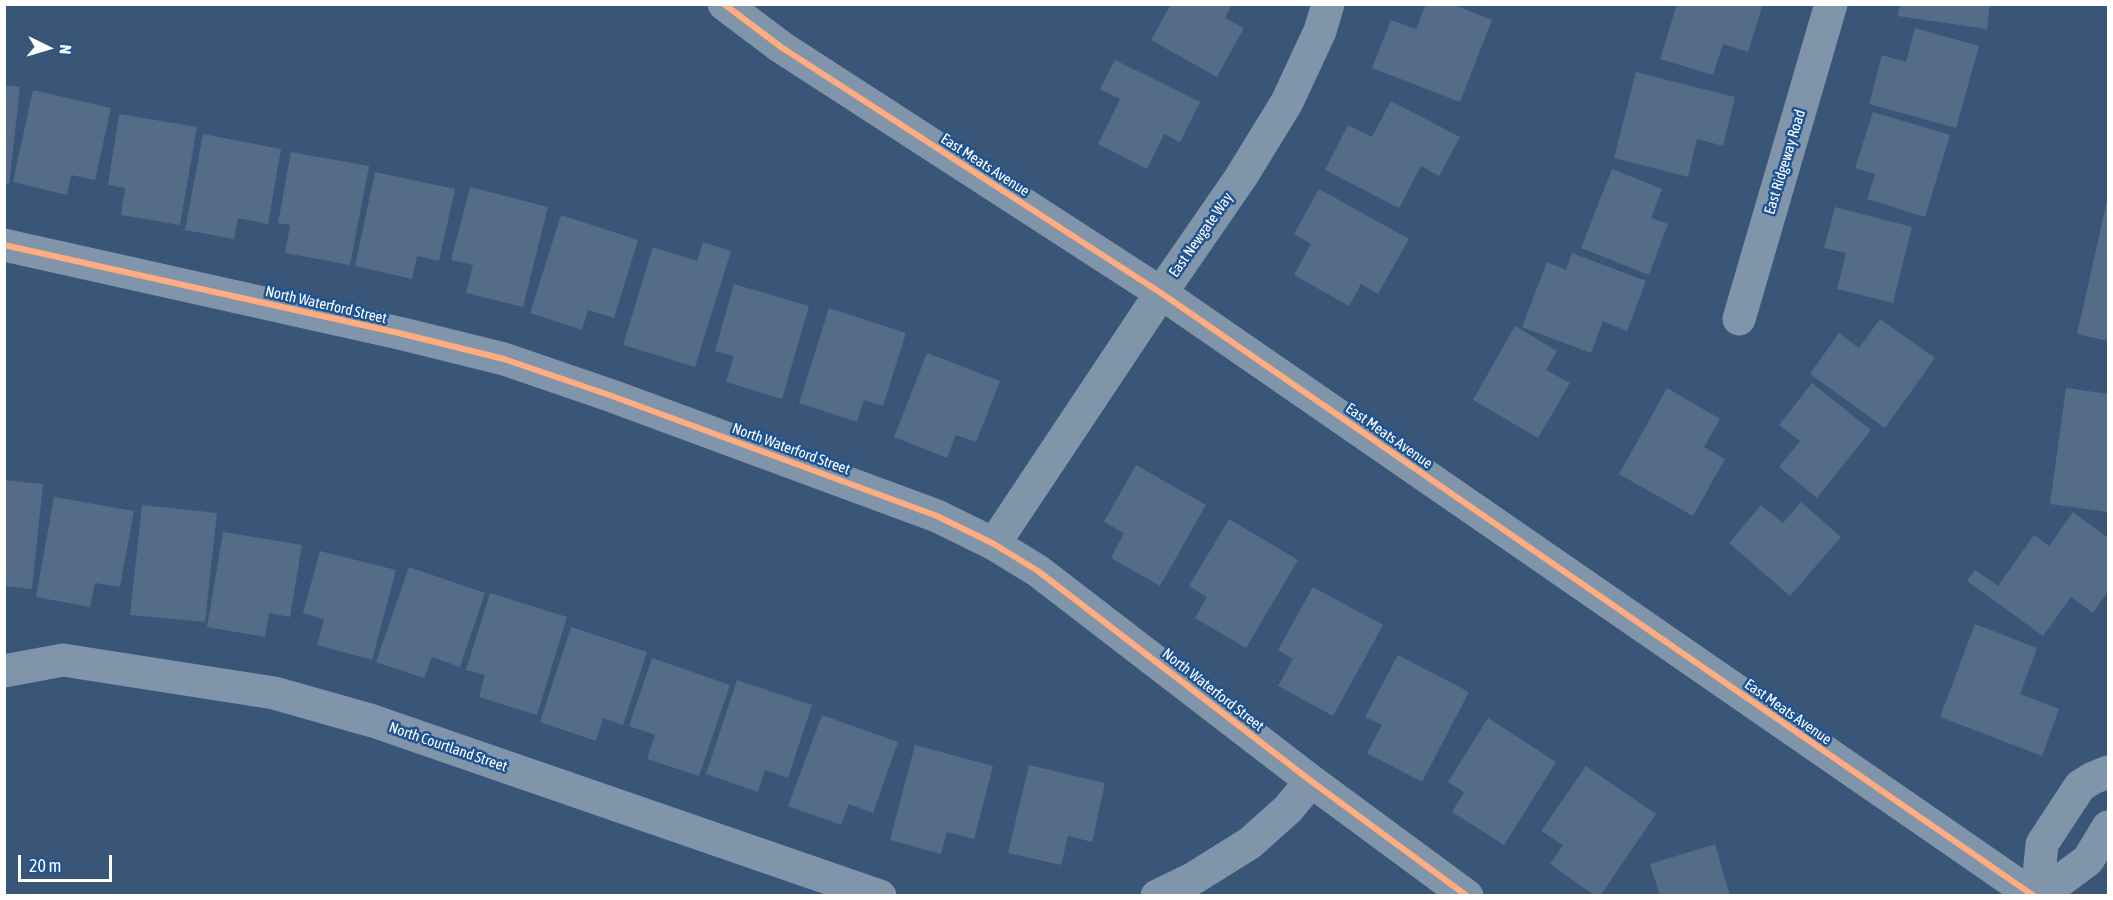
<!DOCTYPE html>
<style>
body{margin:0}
#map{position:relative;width:2113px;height:900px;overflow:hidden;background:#395577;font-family:"Asap Condensed",sans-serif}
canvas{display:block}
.frame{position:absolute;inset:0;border:6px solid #fff;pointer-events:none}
.north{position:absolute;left:18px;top:18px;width:60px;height:60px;-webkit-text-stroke:4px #1e5392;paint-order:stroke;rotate:95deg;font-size:16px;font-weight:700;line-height:24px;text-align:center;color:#fff}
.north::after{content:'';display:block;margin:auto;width:21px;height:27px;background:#fff;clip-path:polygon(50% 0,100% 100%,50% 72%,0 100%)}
.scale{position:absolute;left:18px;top:855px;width:94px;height:27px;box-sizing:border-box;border:3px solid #fff;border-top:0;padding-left:8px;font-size:18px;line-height:21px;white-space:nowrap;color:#fff;-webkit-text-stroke:4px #1e5392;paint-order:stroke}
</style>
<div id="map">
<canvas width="2113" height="900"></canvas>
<div class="frame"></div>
<div class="north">N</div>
<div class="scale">20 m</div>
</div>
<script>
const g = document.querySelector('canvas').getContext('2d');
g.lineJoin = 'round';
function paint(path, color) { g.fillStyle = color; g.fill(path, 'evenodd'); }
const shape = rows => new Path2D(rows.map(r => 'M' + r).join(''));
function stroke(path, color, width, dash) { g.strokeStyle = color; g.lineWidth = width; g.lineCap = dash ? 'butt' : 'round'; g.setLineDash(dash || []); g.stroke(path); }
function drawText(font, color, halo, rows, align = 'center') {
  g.font = font + ' "Asap Condensed",sans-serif'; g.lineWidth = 5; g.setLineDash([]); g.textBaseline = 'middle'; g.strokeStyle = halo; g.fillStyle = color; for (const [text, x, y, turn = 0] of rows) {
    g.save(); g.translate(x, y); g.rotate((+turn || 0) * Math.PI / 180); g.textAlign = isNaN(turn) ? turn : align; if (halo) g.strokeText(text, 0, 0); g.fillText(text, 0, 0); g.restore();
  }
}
const building = shape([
 [1171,4,1232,4,1225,18,1244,28,1217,77,1151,40],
 [1426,4,1452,4,1492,20,1460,102,1372,68,1391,20,1416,29],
 [1677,4,1763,4,1748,52,1723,44,1713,75,1660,59],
 [1900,4,1990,4,1987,29,1898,16],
 [1915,28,1979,46,1956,128,1869,104,1882,55,1906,62],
 [1115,60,1200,102,1180,142,1164,134,1147,169,1098,144,1120,99,1100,89],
 [1636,72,1735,97,1723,146,1697,139,1688,177,1614,158],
 [4,85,20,87,9,185,4,184],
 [33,90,111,108,95,180,71,175,67,195,13,182],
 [1391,101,1460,137,1439,176,1421,166,1399,208,1325,170,1348,125,1372,137],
 [1873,112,1950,135,1925,217,1867,199,1875,174,1855,168],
 [119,114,197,127,180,225,121,215,125,188,108,185],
 [203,134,281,149,268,224,238,218,234,239,185,230],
 [291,152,369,166,350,265,285,253,290,225,278,223],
 [1612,169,1662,189,1651,218,1668,224,1649,275,1581,248],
 [375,172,455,189,439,261,417,256,412,279,355,266],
 [470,187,548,207,523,307,466,293,473,265,451,260],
 [1319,189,1409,239,1378,294,1361,284,1349,306,1294,275,1311,244,1294,234],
 [2108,196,2108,341,2077,334],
 [1835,207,1912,227,1893,303,1837,289,1846,253,1824,248],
 [561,215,638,240,614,318,588,310,582,330,530,313],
 [703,242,731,251,695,367,623,345,653,247,697,261],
 [1572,253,1646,281,1627,331,1603,321,1591,353,1522,327,1547,262,1566,270],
 [734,284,809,306,782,399,726,382,734,356,715,351],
 [829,308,906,333,883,406,864,400,857,422,799,403],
 [1880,319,1935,358,1885,428,1810,374,1839,333,1859,348],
 [1515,326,1557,351,1546,370,1570,383,1538,438,1473,400],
 [927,353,1000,381,976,442,956,435,947,458,894,437],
 [1812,383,1871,430,1817,498,1779,467,1800,441,1779,425],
 [1667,388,1720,419,1704,447,1725,459,1693,516,1619,474],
 [2066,388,2108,394,2108,512,2050,504],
 [1136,465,1206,505,1160,586,1111,558,1124,533,1104,522],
 [4,480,43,484,32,589,4,586],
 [54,497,134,511,120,587,95,583,90,607,36,597],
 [1801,502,1841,537,1790,596,1729,543,1761,505,1783,523],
 [142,505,217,513,205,622,130,615],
 [2073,512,2108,538,2108,591,2093,613,2071,597,2043,636,1967,581,1975,570,1998,586,2034,535,2049,546],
 [1229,519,1298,560,1246,648,1195,618,1207,597,1189,586],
 [223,532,302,545,290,617,269,613,265,637,207,627],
 [320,551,396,570,372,660,317,645,324,619,303,613],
 [409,567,485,593,460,667,432,657,424,678,376,662],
 [1313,587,1383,625,1333,716,1278,686,1293,659,1278,650],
 [490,593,567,617,537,715,479,697,485,675,466,670],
 [1975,624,2037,648,2020,694,2059,709,2042,756,1940,717],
 [571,627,647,652,623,725,603,718,596,741,540,722],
 [1398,655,1469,692,1422,782,1367,753,1382,725,1365,717],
 [652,658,730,685,699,776,647,759,655,735,629,726],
 [737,680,812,705,788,778,765,770,758,792,706,774],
 [822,715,898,742,873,813,849,804,841,825,788,806],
 [1488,718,1556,762,1504,845,1452,812,1464,792,1448,782],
 [915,745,993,766,974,839,947,832,941,854,890,840],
 [1029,765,1105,783,1092,842,1068,836,1061,865,1008,853],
 [1586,766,1656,814,1600,896,1595,896,1550,864,1563,845,1541,831],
 [1715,844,1730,896,1660,896,1650,864]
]);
const minor = shape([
 [4,245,403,334,504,359,612,396,937,516,994,544,1038,571,1311,781,1467,896],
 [1739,319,1831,4],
 [994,544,1161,293,1241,177,1287,102,1320,31,1328,4],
 [4,671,63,660,274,693,373,721,880,896],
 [1157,896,1194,878,1250,843,1288,809,1311,781],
 [2037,896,2042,844,2080,786,2093,778,2108,772],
 [2040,896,2088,860,2108,827]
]);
const tertiary = shape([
 [724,4,781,47,1161,293,2034,896]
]);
const cycleway = shape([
 [724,4,781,47,1161,293,2034,896],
 [4,245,403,334,504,359,612,396,937,516,994,544,1038,571,1311,781,1467,896]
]);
const streetNames = [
 ["East Ridgeway Road",1785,162,-73],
 ["East Meats Avenue",985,165,33],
 ["East Newgate Way",1201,235,-55],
 ["North Waterford Street",326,305,13],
 ["East Meats Avenue",1389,436,35],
 ["North Waterford Street",791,449,20],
 ["North Waterford Street",1213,690,38],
 ["East Meats Avenue",1788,712,35],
 ["North Courtland Street",448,747,19]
];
paint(building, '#546c87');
stroke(minor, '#8095aa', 33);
stroke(tertiary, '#8095aa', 33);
stroke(cycleway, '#ffac80', 6);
drawText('15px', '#fff', '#1e5392', streetNames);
</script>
